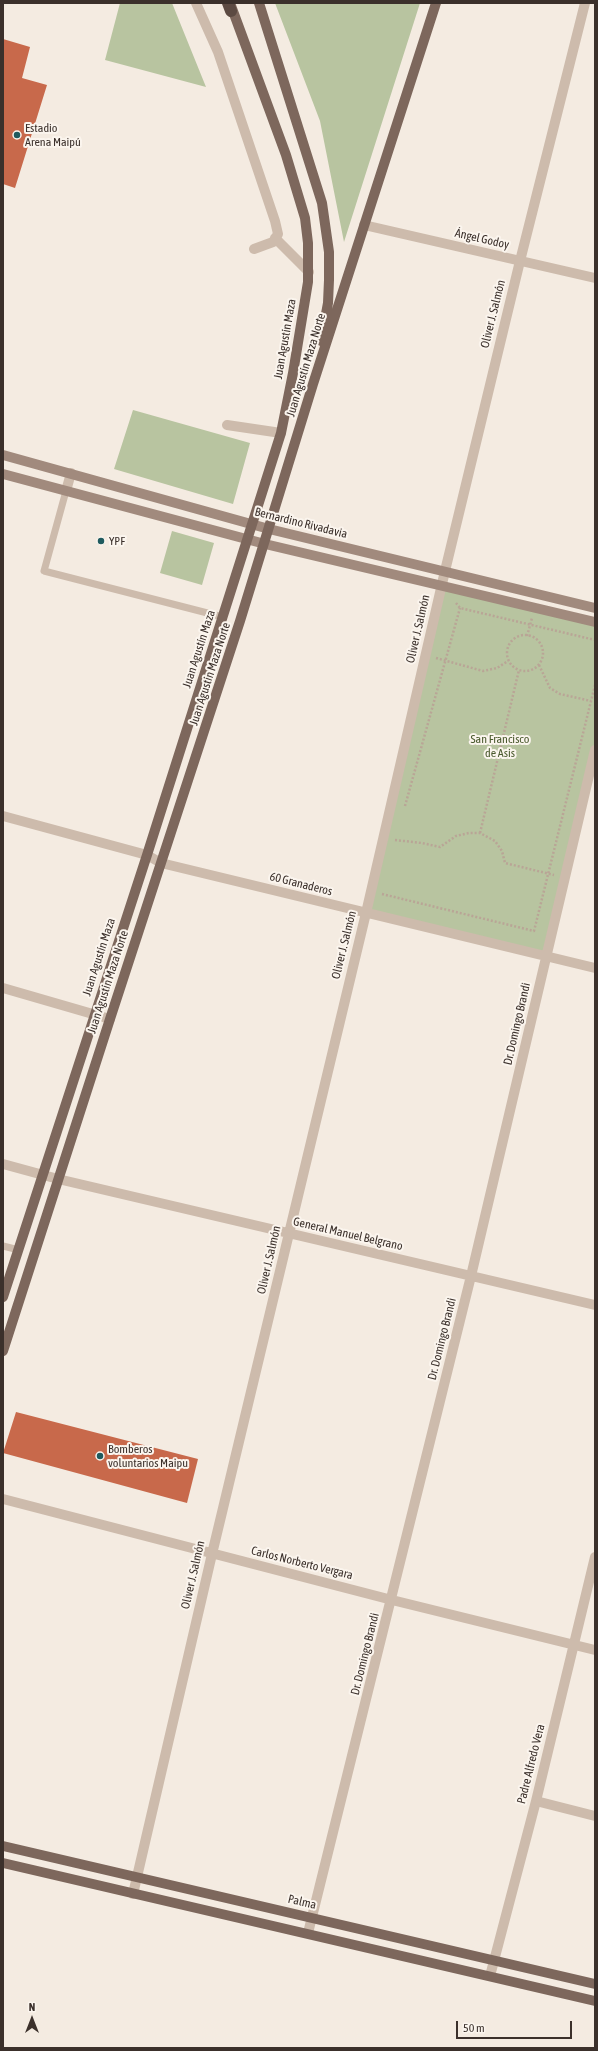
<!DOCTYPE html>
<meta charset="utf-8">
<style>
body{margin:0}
#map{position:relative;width:598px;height:2051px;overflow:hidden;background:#f4ebe1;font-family:"Asap Condensed",sans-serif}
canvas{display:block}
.frame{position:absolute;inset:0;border:4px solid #3b302b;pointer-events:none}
.north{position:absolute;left:12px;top:1999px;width:40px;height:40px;-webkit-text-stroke:3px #fbf5ee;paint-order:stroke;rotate:0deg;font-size:11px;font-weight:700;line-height:16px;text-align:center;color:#3b302b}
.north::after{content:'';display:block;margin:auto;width:14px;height:18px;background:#3b302b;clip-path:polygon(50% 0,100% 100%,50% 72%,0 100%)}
.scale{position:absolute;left:456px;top:2021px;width:116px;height:18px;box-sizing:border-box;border:2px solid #3b302b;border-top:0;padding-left:5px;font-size:12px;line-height:14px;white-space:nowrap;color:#3b302b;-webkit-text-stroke:3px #fbf5ee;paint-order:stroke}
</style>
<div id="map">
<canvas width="598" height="2051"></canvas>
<div class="frame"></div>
<div class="north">N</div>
<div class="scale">50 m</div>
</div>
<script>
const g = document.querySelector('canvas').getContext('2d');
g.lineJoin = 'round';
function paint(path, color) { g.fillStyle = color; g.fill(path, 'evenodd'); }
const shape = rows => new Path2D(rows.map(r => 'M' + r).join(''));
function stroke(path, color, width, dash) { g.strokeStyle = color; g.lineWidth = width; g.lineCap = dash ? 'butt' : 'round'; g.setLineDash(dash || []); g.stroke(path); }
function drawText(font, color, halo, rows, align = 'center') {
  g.font = font + ' "Asap Condensed",sans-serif'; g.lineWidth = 4; g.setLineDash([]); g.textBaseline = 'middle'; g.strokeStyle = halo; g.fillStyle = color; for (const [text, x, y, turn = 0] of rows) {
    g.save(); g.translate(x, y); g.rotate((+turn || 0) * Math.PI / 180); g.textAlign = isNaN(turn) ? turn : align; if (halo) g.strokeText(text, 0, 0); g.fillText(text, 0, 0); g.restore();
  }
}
const green = shape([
 [120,3,172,3,206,87,105,60],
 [275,3,420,3,344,242,320,121],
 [133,410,250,443,233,504,114,469],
 [172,531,214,543,202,585,160,573],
 [441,586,595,622,595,750,546,957,366,913]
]);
const building = shape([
 [3,39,30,47,22,78,47,85,15,188,3,184],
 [16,1412,198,1459,187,1503,3,1453]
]);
const path = shape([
 [456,603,460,608,595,640],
 '507 653a18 18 0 1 1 36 0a18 18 0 1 1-36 0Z',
 [527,636,532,618],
 [436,658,483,671,497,668,508,661],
 [539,665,550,688,560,694,591,701],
 [405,806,460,608],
 [480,833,519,670],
 [395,840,422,843,440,847,456,836,469,833,480,833,495,841,502,851,505,863,554,875],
 [382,894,534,931,595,685]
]);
const lane = shape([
 [66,491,44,571,223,617],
 [3,1246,19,1250]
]);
const street = shape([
 [196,3,218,52,275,221,278,234,273,242,254,249],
 [364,225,595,278],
 [275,238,309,272],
 [227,425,281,433],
 [66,491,71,473],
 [3,816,147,855,161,863,595,968],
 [3,988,110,1019],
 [3,1164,58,1179,595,1305],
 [3,1499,392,1600,595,1650],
 [536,1801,595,1816],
 [133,1894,212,1554,366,913,445,571,520,261,585,3],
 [308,1933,471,1276,595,750],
 [490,1976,536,1801,595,1557]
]);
const secondary = shape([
 [3,455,269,529,595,608],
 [3,474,265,544,595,622]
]);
const primary = shape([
 [259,3,322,203,329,252,329,280,328,303,321,341],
 [3,1297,147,855,281,433,293,373,308,282,308,243,305,218,286,155,230,3],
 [3,1351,110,1019,240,621,313,384,436,3],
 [3,1846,595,1984],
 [3,1863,595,2001]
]);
const highway = shape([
 [228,3,231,11]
]);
const markers = [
 [17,135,4,"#1f5a5e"],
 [101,541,4,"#1f5a5e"],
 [100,1456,4,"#1f5a5e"]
];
const poiNames = [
 ["Estadio",25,128],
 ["Arena Maipú",25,142],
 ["YPF",109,541],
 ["Bomberos",108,1449],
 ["voluntarios Maipu",108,1463]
];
const streetNames = [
 ["Ángel Godoy",482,239,13],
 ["Oliver J. Salmón",493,314,-76],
 ["Juan Agustín Maza",285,339,-80],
 ["Juan Agustín Maza Norte",306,365,-73],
 ["Bernardino Rivadavia",301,523,14],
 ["Oliver J. Salmón",418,629,-77],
 ["Juan Agustín Maza",199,649,-72],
 ["Juan Agustín Maza Norte",210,674,-72],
 ["60 Granaderos",301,884,14],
 ["Oliver J. Salmón",344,945,-76],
 ["Juan Agustín Maza",99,957,-72],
 ["Juan Agustín Maza Norte",108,982,-72],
 ["Dr. Domingo Brandi",517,1024,-77],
 ["General Manuel Belgrano",348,1234,13],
 ["Oliver J. Salmón",269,1260,-77],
 ["Dr. Domingo Brandi",442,1339,-76],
 ["Carlos Norberto Vergara",302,1563,14],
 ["Oliver J. Salmón",193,1575,-77],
 ["Dr. Domingo Brandi",365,1654,-76],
 ["Padre Alfredo Vera",531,1764,-76],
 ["Palma",302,1902,13]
];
const parkNames = [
 ["San Francisco",500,739],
 ["de Asis",500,753]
];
paint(green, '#b8c4a0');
paint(building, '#c8694b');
stroke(path, '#b9a596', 2.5, [2, 2]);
stroke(lane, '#cdbbac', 7);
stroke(street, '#cdbbac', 10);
stroke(secondary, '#a18a7d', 10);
stroke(primary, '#7d675c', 10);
stroke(highway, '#5c4a42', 12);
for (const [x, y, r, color] of markers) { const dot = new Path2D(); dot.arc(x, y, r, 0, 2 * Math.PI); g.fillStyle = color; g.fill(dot); stroke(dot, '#fbf5ee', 1.5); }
drawText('12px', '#3b302b', '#fbf5ee', poiNames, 'left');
drawText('12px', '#3b302b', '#fbf5ee', streetNames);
drawText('12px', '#4a5a2e', '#fbf5ee', parkNames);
</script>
